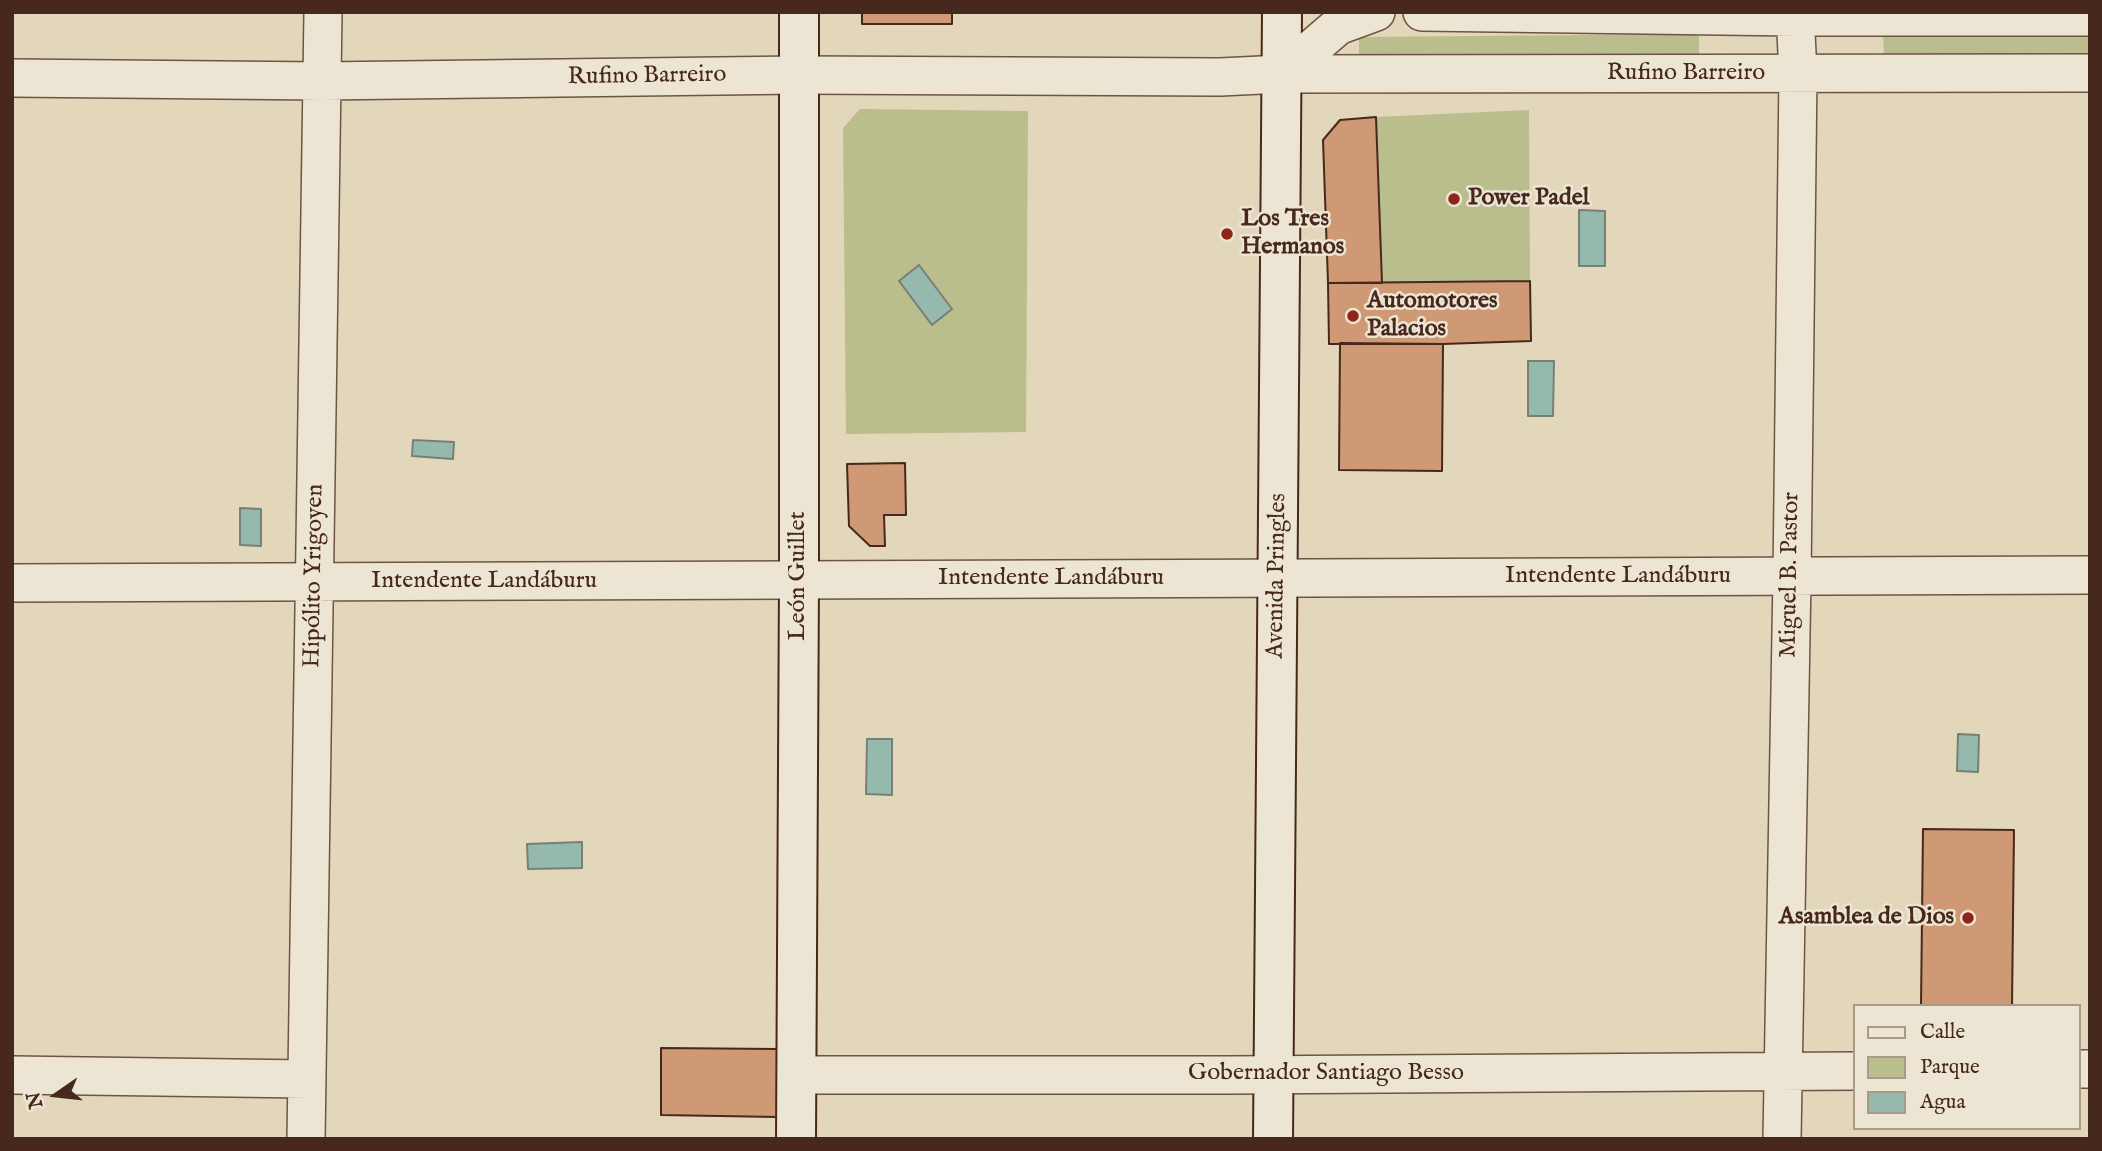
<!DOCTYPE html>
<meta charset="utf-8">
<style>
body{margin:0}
#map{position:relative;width:2102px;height:1151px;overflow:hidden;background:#e3d7bb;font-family:"IM FELL English",serif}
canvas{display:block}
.frame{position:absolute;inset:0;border:14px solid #47281c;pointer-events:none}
.legend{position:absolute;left:1853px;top:1004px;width:228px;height:126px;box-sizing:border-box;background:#ede5d3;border:2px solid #ab998a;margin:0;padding:9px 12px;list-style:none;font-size:21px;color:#47281c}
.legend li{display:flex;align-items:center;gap:14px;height:35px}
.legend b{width:35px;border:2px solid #ab998a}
.north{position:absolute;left:21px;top:1060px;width:70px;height:70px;-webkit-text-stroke:5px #ede5d3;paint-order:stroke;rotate:256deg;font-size:19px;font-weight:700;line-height:28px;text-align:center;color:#47281c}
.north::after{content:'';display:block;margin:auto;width:24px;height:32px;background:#47281c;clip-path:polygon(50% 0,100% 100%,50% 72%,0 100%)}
</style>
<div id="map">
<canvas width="2102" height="1151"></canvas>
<div class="frame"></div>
<ul class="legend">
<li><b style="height:9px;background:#ede5d3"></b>Calle</li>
<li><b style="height:19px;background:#babd8c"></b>Parque</li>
<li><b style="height:19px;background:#95baad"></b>Agua</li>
</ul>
<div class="north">N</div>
</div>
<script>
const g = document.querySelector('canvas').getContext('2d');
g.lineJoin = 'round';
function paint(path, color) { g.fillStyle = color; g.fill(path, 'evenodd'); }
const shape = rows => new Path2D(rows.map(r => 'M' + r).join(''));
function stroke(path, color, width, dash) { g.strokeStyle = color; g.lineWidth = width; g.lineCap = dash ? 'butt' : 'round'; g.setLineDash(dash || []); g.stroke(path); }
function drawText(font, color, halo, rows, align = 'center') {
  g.font = font + ' "IM FELL English",serif'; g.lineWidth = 5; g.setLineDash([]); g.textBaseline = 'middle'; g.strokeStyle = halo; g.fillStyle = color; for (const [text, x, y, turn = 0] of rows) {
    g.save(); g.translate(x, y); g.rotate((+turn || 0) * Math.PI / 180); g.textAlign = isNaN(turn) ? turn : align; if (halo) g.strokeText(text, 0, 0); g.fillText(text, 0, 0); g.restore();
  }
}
const green = shape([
 [2090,31,2090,53,1884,55,1883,33],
 [1699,34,1699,56,1359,59,1359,37],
 [860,109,1028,111,1026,432,846,434,843,128],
 [1529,110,1530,281,1382,283,1376,117]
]);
const water = shape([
 [1579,210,1605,211,1605,266,1579,266,1579,210],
 [919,265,952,309,932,325,899,281,919,265],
 [1528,361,1554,361,1553,416,1528,416,1528,361],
 [413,440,454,442,453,459,412,456,413,440],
 [240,508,261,509,261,546,240,545,240,508],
 [1958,734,1979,735,1978,772,1957,771,1958,734],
 [867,739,892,739,892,795,866,794,867,739],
 [582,842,582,868,528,869,527,844,582,842]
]);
const building = shape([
 [862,12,952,12,952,24,862,24,862,12],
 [1376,117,1382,283,1328,283,1323,140,1340,120,1376,117],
 [1530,281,1531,341,1443,344,1329,344,1328,283,1530,281],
 [1340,343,1443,344,1442,471,1339,470,1340,343],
 [905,463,906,515,884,515,885,546,870,546,849,526,847,464,905,463],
 [1923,829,2014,830,2012,1006,1921,1006,1923,829],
 [661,1048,777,1049,777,1117,661,1115,661,1048]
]);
const street = shape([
 [1422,12,1795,17,2090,17],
 [1282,74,1338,26,1376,12],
 [12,78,322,81,799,75,1220,77,1282,74,2090,73],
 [12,583,2090,575],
 [2079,1069,2090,1069],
 [12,1075,306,1079],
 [797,1075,1231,1075,1855,1071],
 [306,1139,323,12],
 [1782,1139,1792,577,1798,74,1795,12]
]);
const secondary = shape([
 [796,1139,799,580,799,12],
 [1273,1139,1282,12]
]);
const markers = [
 [1454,199,7,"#8f2418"],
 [1227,234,7,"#8f2418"],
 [1353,316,7,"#8f2418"],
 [1968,918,7,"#8f2418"]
];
const streetNames = [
 ["Rufino Barreiro",1686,74],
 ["Rufino Barreiro",647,77,-1],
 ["Miguel B. Pastor",1791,575,-89],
 ["Hipólito Yrigoyen",315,576,-89],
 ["León Guillet",799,576,-90],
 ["Avenida Pringles",1278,576,-89],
 ["Intendente Landáburu",1618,577],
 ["Intendente Landáburu",1051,579],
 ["Intendente Landáburu",484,582],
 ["Gobernador Santiago Besso",1326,1074]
];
const poiNames = [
 ["Power Padel",1468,199],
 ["Los Tres",1241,220],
 ["Hermanos",1241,248],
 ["Automotores",1367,302],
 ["Palacios",1367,330],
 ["Asamblea de Dios",1954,918,"right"]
];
paint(green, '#babd8c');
paint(water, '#95baad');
stroke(water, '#768073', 2);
paint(building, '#d09975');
stroke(building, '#47281c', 2);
stroke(street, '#6e5444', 40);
stroke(secondary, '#47281c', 42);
stroke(street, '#ede5d3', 37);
stroke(secondary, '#ede5d3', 38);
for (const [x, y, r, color] of markers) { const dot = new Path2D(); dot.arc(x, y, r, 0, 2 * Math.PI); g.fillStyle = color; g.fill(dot); stroke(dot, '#ede5d3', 2.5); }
drawText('24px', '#47281c', '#ede5d3', streetNames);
drawText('bold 24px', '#47281c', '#ede5d3', poiNames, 'left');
</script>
